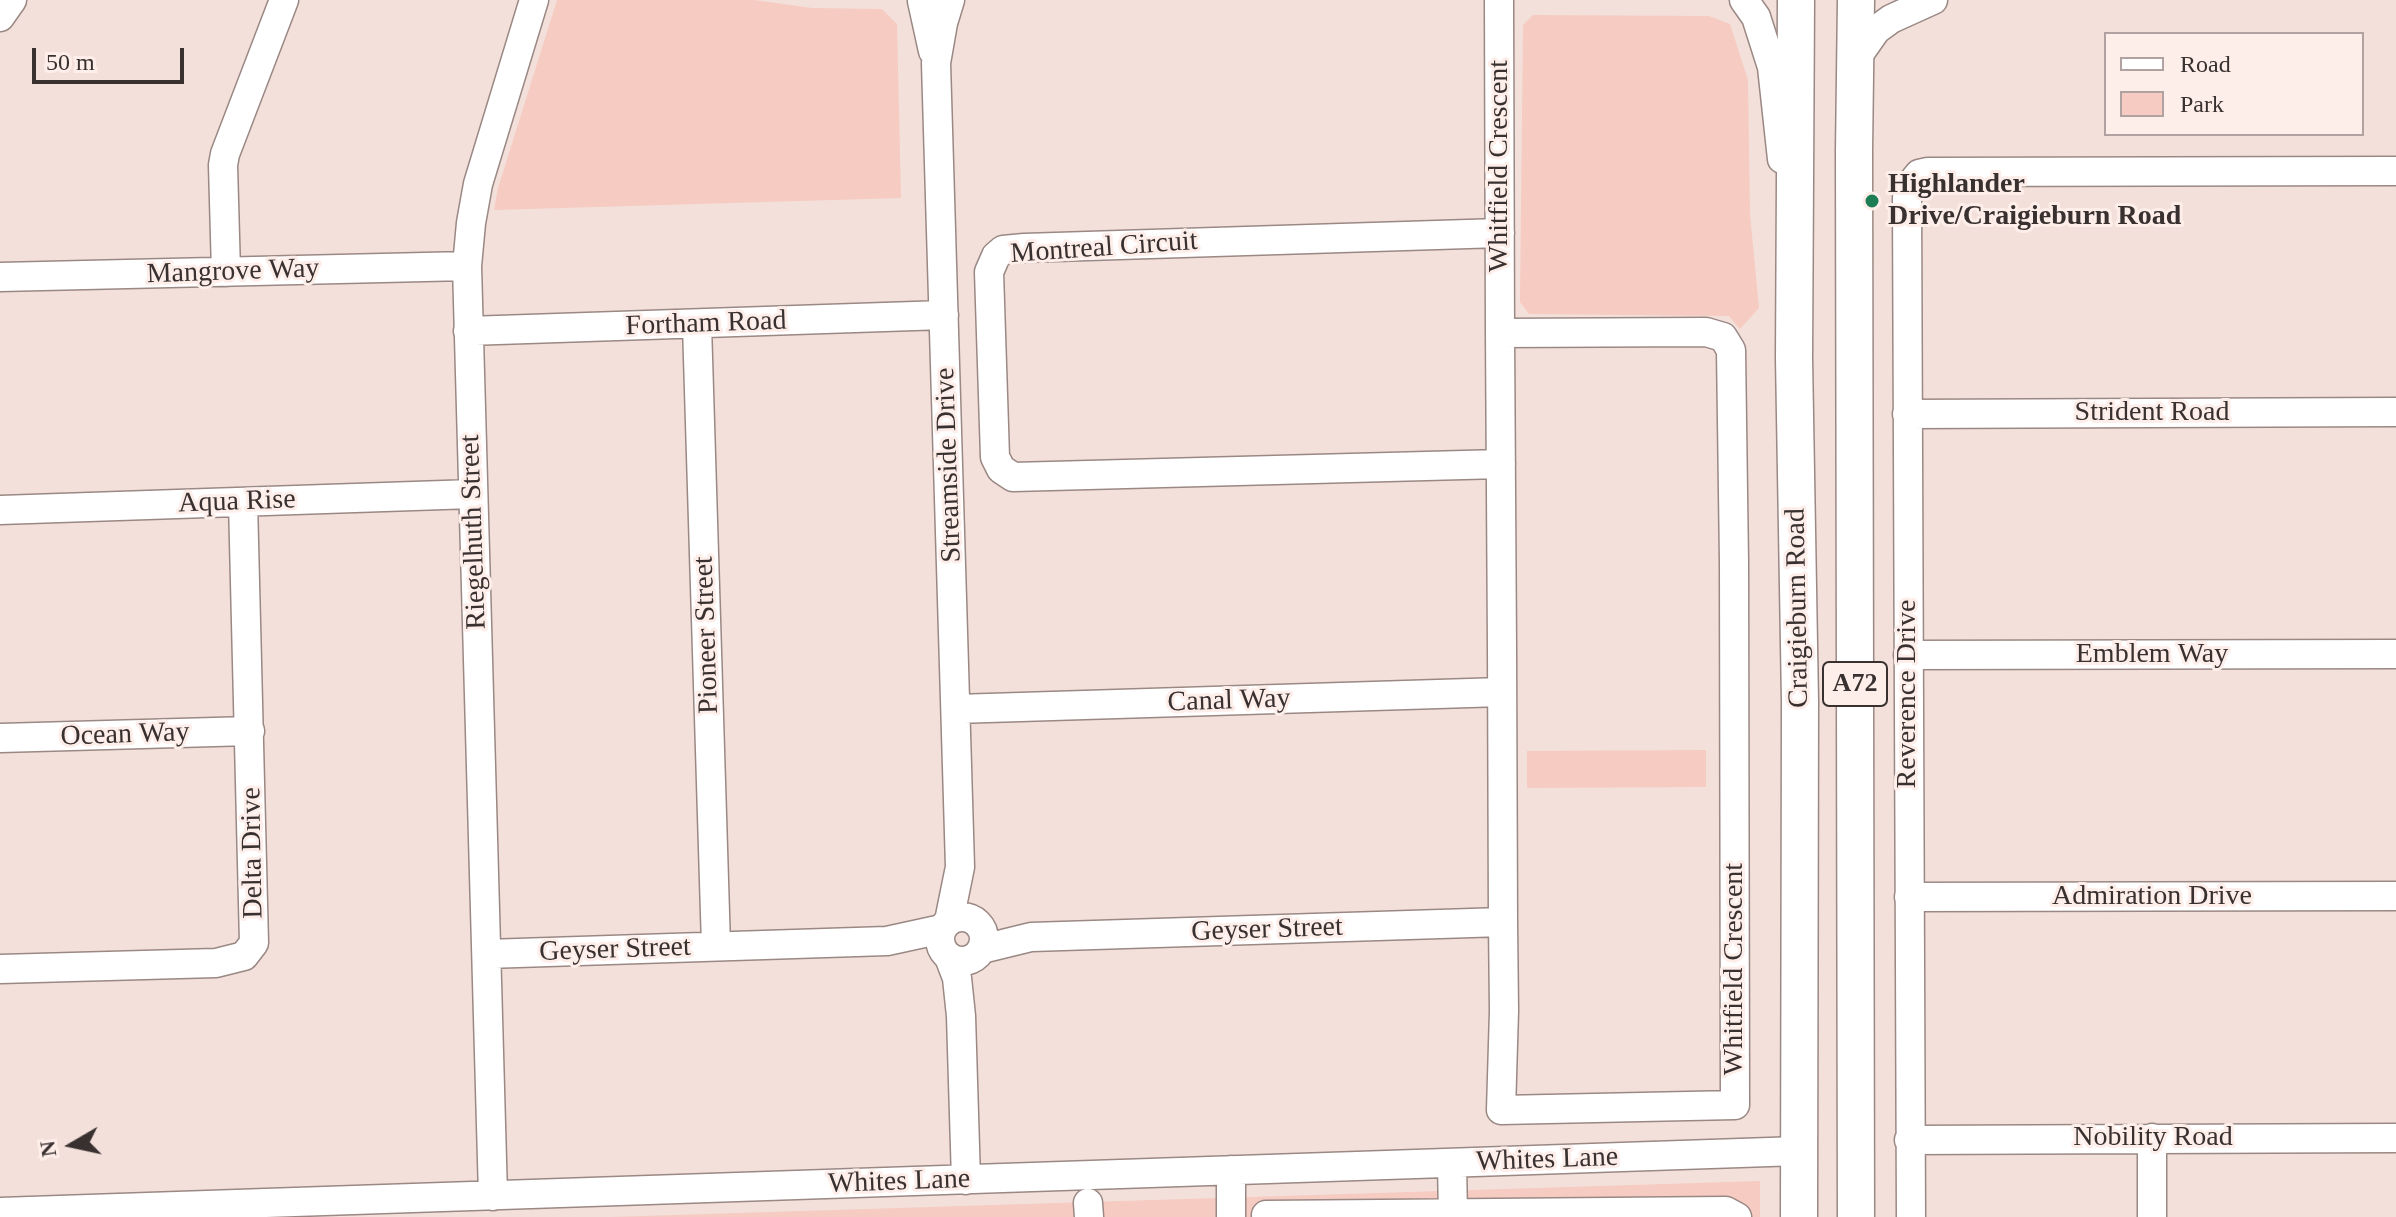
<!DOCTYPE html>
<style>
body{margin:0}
#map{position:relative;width:2396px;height:1217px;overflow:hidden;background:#f3e0db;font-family:Georgia,serif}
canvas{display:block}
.legend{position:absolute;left:2104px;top:32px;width:260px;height:104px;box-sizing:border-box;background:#feeeea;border:2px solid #afa2a0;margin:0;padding:10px 14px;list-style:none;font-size:24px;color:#393130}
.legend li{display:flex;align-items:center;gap:16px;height:40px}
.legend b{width:40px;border:2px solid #afa2a0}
.north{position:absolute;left:32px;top:1105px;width:80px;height:80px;-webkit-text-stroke:6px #feeeea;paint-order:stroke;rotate:261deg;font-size:22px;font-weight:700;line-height:32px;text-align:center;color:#393130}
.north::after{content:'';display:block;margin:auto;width:28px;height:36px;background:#393130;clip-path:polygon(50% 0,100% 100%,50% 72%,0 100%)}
.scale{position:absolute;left:32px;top:48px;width:152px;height:36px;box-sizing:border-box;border:4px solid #393130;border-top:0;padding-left:10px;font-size:24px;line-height:28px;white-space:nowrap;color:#393130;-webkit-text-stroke:6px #feeeea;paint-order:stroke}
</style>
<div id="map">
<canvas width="2396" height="1217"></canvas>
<ul class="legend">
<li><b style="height:10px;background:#fff"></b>Road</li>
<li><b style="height:22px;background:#f6cbc1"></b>Park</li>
</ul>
<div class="north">N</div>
<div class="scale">50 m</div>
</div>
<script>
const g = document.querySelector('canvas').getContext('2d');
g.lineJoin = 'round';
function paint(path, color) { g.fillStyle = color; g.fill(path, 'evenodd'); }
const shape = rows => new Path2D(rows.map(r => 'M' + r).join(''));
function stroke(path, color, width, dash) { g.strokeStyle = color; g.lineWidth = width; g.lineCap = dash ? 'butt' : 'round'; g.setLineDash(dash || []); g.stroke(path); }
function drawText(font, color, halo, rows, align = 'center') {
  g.font = font + ' Georgia,serif'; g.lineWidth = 6; g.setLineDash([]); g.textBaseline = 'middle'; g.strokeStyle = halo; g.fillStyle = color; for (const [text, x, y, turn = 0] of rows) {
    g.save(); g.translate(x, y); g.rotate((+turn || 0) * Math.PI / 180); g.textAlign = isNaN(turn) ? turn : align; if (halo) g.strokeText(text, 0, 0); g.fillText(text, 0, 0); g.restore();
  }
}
const green = shape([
 [557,0,754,0,812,8,882,9,897,24,901,198,494,210,498,188],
 [1533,15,1709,16,1730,24,1748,80,1750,214,1759,308,1740,329,1729,316,1529,314,1520,302,1523,25],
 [1706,750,1706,787,1527,788,1527,751],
 [1760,1181,1760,1217,611,1217]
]);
const minor = shape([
 [1499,0,1500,333,1502,649,1503,922,1504,1011,1501,1110,1735,1105,1734,563,1731,350,1723,337,1706,332,1500,333],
 [1744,0,1756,17,1772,67,1782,159],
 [922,1,933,51],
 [0,17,12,0],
 [1855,60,1876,30,1891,19,1933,0],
 [1500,233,1024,248,1003,250,996,256,989,272,995,457,1001,469,1013,477,1501,464],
 [226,272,223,165,225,154,284,0],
 [0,277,467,266],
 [697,325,716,946],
 [468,331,944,315],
 [1907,414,2396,412],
 [0,510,473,494],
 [1908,655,2396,654],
 [956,709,1502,692],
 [0,738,250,731],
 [1909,897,2396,896],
 '940 939a22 22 0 1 1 44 0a22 22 0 1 1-44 0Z',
 [949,921,960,867,936,63,943,23,950,0],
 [982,949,1031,937,1503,922],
 [487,954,887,941,942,929],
 [949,957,957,978,961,1016,966,1180],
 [0,969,216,963,244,956,254,943,243,502],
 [2152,1138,2152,1217],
 [1909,1140,2396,1138],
 [1452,1163,1453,1217],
 [1231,1170,1231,1217],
 [493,1196,467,266,471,223,478,184,534,0],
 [1088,1203,1089,1217],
 [0,1212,1799,1151],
 [1266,1215,1726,1211,1737,1217],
 [1911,1217,1907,198,1910,185,1919,174,1928,172,2396,171]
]);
const major = shape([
 [1796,0,1794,358,1800,702,1799,1217],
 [1856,1217,1854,151,1856,0]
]);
const markers = [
 [1872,201,8,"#1d7e55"]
];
const shields = [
 [1855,684,64]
];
const shieldNames = [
 ["A72",1855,684]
];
const streetNames = [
 ["Whitfield Crescent",1500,166,-90],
 ["Montreal Circuit",1104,248,-4],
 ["Mangrove Way",233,272,-2],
 ["Fortham Road",706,324,-2],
 ["Strident Road",2152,413],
 ["Streamside Drive",949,465,-92],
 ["Aqua Rise",237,502,-2],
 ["Riegelhuth Street",474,532,-92],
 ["Craigieburn Road",1798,608,-91],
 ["Pioneer Street",707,635,-92],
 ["Emblem Way",2152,655],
 ["Reverence Drive",1908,694,-90],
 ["Canal Way",1229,701,-2],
 ["Ocean Way",125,735,-2],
 ["Delta Drive",253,853,-91],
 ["Admiration Drive",2152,897],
 ["Geyser Street",1267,930,-2],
 ["Geyser Street",615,950,-2],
 ["Whitfield Crescent",1735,969,-90],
 ["Nobility Road",2153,1138],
 ["Whites Lane",1547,1160,-2],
 ["Whites Lane",899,1182,-2]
];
const poiNames = [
 ["Highlander",1888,185],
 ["Drive/Craigieburn Road",1888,217]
];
paint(green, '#f6cbc1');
stroke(minor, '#9a8884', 31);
stroke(major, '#9a8884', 39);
stroke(minor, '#fff', 28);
stroke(major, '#fff', 36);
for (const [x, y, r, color] of markers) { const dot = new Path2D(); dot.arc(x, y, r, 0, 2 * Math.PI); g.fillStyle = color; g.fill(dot); stroke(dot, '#feeeea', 3); }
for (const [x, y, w] of shields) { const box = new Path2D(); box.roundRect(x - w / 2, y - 22, w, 44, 6); g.fillStyle = '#feeeea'; g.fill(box); stroke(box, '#393130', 2); }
drawText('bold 26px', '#393130', null, shieldNames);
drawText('28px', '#393130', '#feeeea', streetNames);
drawText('bold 28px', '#393130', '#feeeea', poiNames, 'left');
</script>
